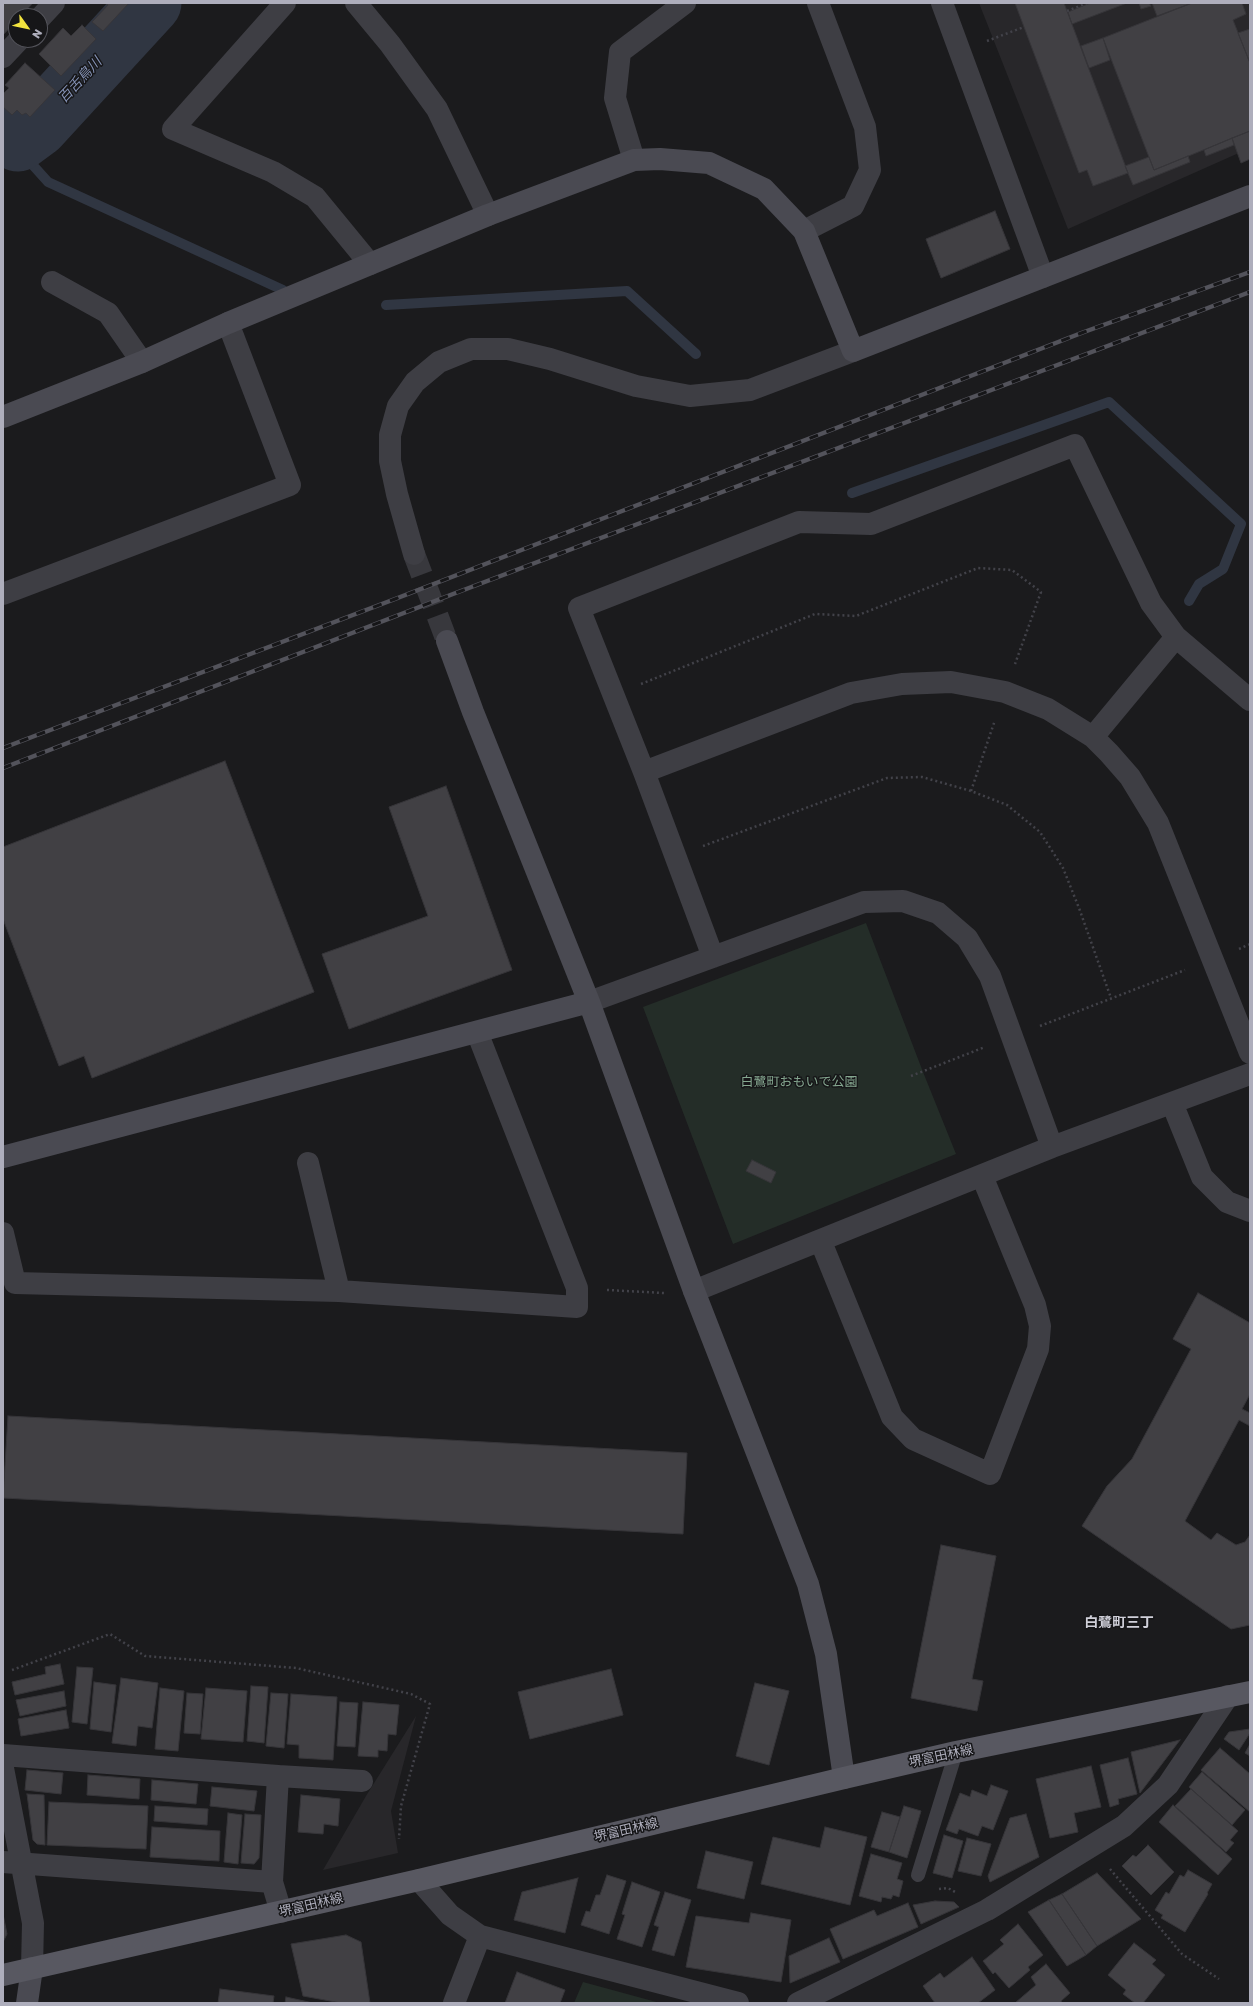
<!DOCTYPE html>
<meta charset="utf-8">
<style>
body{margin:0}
#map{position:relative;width:1253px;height:2006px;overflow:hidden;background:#1b1b1d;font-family:"Golos Text",sans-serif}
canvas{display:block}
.frame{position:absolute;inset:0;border:4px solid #aeaebc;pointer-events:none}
.north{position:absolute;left:8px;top:8px;width:40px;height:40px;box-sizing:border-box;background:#161618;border:1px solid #53535a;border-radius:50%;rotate:123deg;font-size:11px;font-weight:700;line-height:16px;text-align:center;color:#aeaebc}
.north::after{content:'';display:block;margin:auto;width:14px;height:18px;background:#f2e33e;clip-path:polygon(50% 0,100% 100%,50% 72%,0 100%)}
</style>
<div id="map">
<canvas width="1253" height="2006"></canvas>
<div class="frame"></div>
<div class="north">N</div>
</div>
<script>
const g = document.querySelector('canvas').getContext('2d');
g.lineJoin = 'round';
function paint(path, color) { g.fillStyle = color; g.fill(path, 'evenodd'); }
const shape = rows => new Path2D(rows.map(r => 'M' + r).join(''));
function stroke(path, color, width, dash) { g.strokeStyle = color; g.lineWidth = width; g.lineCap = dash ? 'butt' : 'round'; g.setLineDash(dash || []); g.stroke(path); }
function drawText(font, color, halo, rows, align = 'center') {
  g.font = font + ' "Golos Text","Noto Sans JP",sans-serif'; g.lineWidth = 3; g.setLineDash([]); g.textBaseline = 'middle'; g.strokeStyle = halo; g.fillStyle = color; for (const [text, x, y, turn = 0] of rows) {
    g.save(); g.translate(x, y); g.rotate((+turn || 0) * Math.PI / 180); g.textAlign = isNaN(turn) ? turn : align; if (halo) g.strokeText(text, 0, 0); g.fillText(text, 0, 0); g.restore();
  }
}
const built = shape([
 [979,3,1250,3,1250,148,1068,229],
 [416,1716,391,1811,398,1853,323,1870,366,1796]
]);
const green = shape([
 [866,923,923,1072,956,1154,733,1244,643,1007],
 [583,1982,660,2003,574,2003]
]);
const stream = shape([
 [18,140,30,162,48,182,283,290],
 [386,305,627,291,696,354],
 [852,493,1109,402,1241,524,1223,569,1199,584,1189,601]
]);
const river = shape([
 [3,130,18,140,37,126,150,3]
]);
const building = shape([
 [3,3,33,3,21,16,16,16,16,21,3,35,3,3],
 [105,3,129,3,103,31,92,22,108,5,105,3],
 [1015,3,1064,3,1128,173,1093,186,1087,170,1079,173,1015,3],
 [1090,3,1127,3,1072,24,1068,12,1090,3],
 [1139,3,1149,3,1151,6,1141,9,1139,3],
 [1152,3,1192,3,1157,16,1152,3],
 [1192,3,1242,3,1246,14,1233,20,1250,63,1250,131,1154,170,1103,38,1192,3],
 [82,25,96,39,61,76,39,54,63,28,71,36,82,25],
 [1250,29,1250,63,1238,33,1250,29],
 [1103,38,1110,60,1089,68,1081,46,1103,38],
 [25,63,55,90,30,117,26,113,22,115,17,110,12,115,3,107,3,94,9,88,5,85,25,63],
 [1250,131,1250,159,1241,163,1232,138,1250,131],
 [1232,138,1234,145,1206,156,1204,150,1232,138],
 [1188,156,1190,162,1133,185,1125,166,1149,157,1154,170,1188,156],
 [995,211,1010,249,941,278,926,239,995,211],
 [225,761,314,992,92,1078,84,1056,59,1066,3,919,3,847,225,761],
 [446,786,512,970,349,1029,322,954,428,916,389,807,446,786],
 [752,1160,776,1172,771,1183,746,1171,752,1160],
 [1198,1293,1250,1323,1250,1394,1242,1409,1250,1413,1250,1426,1239,1420,1185,1521,1211,1540,1217,1533,1236,1545,1245,1542,1250,1535,1250,1625,1231,1629,1082,1526,1107,1486,1132,1459,1191,1349,1173,1339,1198,1293],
 [8,1416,687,1453,683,1534,3,1498,8,1416],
 [941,1545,996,1556,972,1679,983,1681,977,1711,911,1698,941,1545],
 [60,1664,64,1684,15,1695,12,1682,46,1674,45,1667,60,1664],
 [77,1667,93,1668,87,1724,72,1722,77,1667],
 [611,1669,623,1715,530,1739,518,1692,611,1669],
 [121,1678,158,1683,152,1728,138,1726,136,1746,112,1743,121,1678],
 [94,1682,116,1685,111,1732,90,1729,94,1682],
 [755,1683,789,1691,769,1765,736,1756,755,1683],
 [251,1686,268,1687,264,1743,247,1741,251,1686],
 [160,1688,184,1691,178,1751,155,1749,160,1688],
 [206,1688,247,1691,243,1742,201,1739,206,1688],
 [64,1691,66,1706,20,1716,16,1700,64,1691],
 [187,1693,203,1694,200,1734,184,1733,187,1693],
 [271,1693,288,1694,284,1748,266,1746,271,1693],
 [291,1694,337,1697,333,1760,299,1758,299,1745,287,1744,291,1694],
 [340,1702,358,1703,355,1747,337,1746,340,1702],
 [363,1702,399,1705,396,1735,388,1734,387,1751,378,1750,378,1757,358,1756,363,1702],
 [66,1710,69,1728,21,1736,18,1719,66,1710],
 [1250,1729,1250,1733,1239,1750,1224,1739,1229,1732,1250,1729],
 [1180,1740,1140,1793,1131,1752,1180,1740],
 [1250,1744,1250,1756,1245,1753,1250,1744],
 [1220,1748,1250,1774,1250,1812,1201,1770,1220,1748],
 [1128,1758,1137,1794,1118,1799,1119,1804,1110,1807,1100,1765,1128,1758],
 [1091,1766,1101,1807,1074,1813,1078,1832,1050,1838,1036,1779,1091,1766],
 [27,1770,63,1773,61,1794,25,1790,27,1770],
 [1202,1772,1245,1810,1232,1825,1189,1787,1202,1772],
 [88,1775,140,1779,139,1799,87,1795,88,1775],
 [152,1780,198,1784,196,1804,151,1800,152,1780],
 [991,1785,1008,1791,993,1830,982,1826,978,1836,959,1829,957,1834,946,1830,960,1793,970,1797,972,1790,987,1796,991,1785],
 [212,1787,257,1791,254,1811,210,1806,212,1787],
 [1191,1789,1238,1831,1230,1840,1234,1843,1226,1852,1175,1806,1191,1789],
 [27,1794,44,1795,45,1845,37,1844,33,1840,27,1794],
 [301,1795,340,1799,338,1826,324,1824,323,1834,298,1832,301,1795],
 [49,1802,148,1806,146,1849,47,1845,49,1802],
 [1173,1805,1232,1859,1218,1875,1159,1822,1173,1805],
 [155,1806,208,1809,207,1825,154,1821,155,1806],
 [904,1806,921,1811,907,1858,889,1852,904,1806],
 [882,1812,900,1817,889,1852,871,1847,882,1812],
 [228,1813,242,1815,238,1864,224,1862,228,1813],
 [245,1814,261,1815,259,1858,254,1864,241,1863,245,1814],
 [1026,1814,1039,1857,990,1882,988,1876,1010,1818,1026,1814],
 [152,1827,220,1831,219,1861,150,1857,152,1827],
 [825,1827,867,1837,850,1905,761,1884,773,1837,820,1848,825,1827],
 [944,1835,963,1841,952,1878,933,1873,944,1835],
 [967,1838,991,1844,981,1876,958,1871,967,1838],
 [1148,1845,1174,1872,1151,1895,1122,1866,1133,1855,1136,1857,1148,1845],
 [706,1851,753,1862,744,1899,697,1888,706,1851],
 [871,1854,902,1863,897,1879,903,1881,899,1897,893,1895,891,1899,882,1897,881,1902,859,1896,871,1854],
 [1188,1870,1212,1884,1207,1893,1208,1894,1185,1932,1161,1918,1163,1915,1155,1910,1166,1892,1169,1894,1180,1875,1184,1877,1188,1870],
 [1097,1873,1141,1919,1097,1946,1062,1894,1097,1873],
 [607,1875,626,1881,609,1934,581,1925,586,1911,590,1912,596,1895,600,1895,607,1875],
 [578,1878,565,1933,514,1920,522,1892,578,1878],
 [632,1882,660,1892,642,1947,617,1939,625,1915,622,1914,632,1882],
 [665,1892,691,1900,674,1956,652,1950,659,1927,654,1925,665,1892],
 [1062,1894,1097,1946,1086,1955,1049,1900,1062,1894],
 [1049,1900,1086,1955,1067,1966,1028,1912,1049,1900],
 [935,1901,954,1902,959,1907,921,1924,913,1905,935,1901],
 [908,1903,918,1927,843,1959,830,1929,874,1910,877,1916,908,1903],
 [751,1913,791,1920,781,1982,686,1967,696,1916,749,1923,751,1913],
 [3,1914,7,1934,3,1942,3,1914],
 [1018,1924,1043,1955,1028,1967,1030,1970,1009,1988,995,1972,993,1974,983,1961,1004,1944,1000,1940,1018,1924],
 [346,1935,361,1942,370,2003,341,2003,303,1996,291,1944,346,1935],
 [829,1938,840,1962,790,1983,789,1956,829,1938],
 [1134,1943,1156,1960,1152,1964,1165,1975,1143,2003,1135,2003,1123,1994,1126,1990,1108,1975,1134,1943],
 [972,1957,995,1990,978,2003,935,2003,923,1986,940,1973,944,1978,972,1957],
 [1046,1964,1070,1993,1061,2001,1062,2003,1015,2003,1036,1985,1031,1977,1046,1964],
 [517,1972,565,1990,560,2003,505,2003,517,1972],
 [220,1989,274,1996,273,2003,218,2003,220,1989],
 [286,1997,313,2003,285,2003,286,1997]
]);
const streetTunnel = shape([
 [414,554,447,641]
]);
const path = shape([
 [1067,11,1087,3],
 [987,41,1024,27],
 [641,684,815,614,856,616,978,568,1012,570,1041,592,1015,664],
 [971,791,995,720],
 [703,846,887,778,922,777,971,791,1007,805,1040,832,1063,868,1079,908,1111,998],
 [1239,949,1250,944],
 [1040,1026,1185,970],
 [911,1076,985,1047],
 [607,1290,664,1293],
 [12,1670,110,1634,145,1656,296,1668,411,1694,430,1704,401,1806,399,1839],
 [1110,1869,1182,1954,1219,1979],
 [939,1889,948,1888,955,1892]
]);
const lane = shape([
 [918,1875,956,1752]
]);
const street = shape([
 [285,3,173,129,273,172,315,197,370,264],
 [356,3,390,44,437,109,488,215],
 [942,3,1043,277],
 [40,18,54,3],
 [3,57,19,40],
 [634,160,615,98,620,52,685,3],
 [804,231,853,206,870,170,865,127,818,3],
 [52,282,108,313,142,362],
 [414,554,397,494,390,461,390,435,398,406,415,382,439,362,471,349,508,349,550,359,636,386,690,396,750,390,853,351],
 [3,594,290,485,228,323],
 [1093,737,1176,637,1250,700],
 [644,772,851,693,902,684,951,682,1005,692,1048,709,1093,737,1109,753,1130,777,1158,823,1250,1053],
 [713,957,644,772,579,608,799,522,871,524,1075,445,1151,603,1176,637],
 [589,1002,864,902,903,901,938,913,967,938,990,976,1052,1147],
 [1172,1103,1202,1177,1227,1202,1250,1211],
 [308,1163,339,1291],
 [3,1233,15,1283,339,1291,577,1307,577,1288,477,1032],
 [821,1242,892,1417,913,1439,990,1474,1038,1349,1040,1326,1035,1305,982,1176],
 [694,1291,1052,1147,1250,1074],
 [3,1755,278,1776,272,1882],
 [3,1768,33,1923,32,1968],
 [278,1776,362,1781],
 [3,1862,272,1882,281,1912],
 [419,1880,450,1915,480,1936,738,2003],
 [454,2003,480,1936],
 [798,2003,987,1910,1124,1826,1168,1785,1228,1696]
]);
const secondary = shape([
 [3,417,142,362,228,323,488,215,634,160,660,159,709,163,764,189,804,231,853,351,1250,196],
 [447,641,473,712,589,1002,694,1291,808,1584,826,1654,844,1778],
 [3,1157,589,1002],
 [27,2003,32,1968]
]);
const primary = shape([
 [3,1975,419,1880,844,1778,956,1752,1250,1692]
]);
const rail = shape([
 [3,748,395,599,1084,332,1250,272],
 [3,768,453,594,1250,292]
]);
const parkNames = [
 ["白鷺町おもいで公園",799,1082]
];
const streetNames = [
 ["堺富田林線",941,1756,-12],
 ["堺富田林線",626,1830,-13],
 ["堺富田林線",311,1905,-13]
];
const waterNames = [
 ["百舌鳥川",80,80,-47]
];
const neighbourhoodNames = [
 ["白鷺町三丁",1119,1623]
];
paint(built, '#28272a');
paint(green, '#242d28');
stroke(stream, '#303642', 10);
stroke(river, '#303642', 63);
paint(building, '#414044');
stroke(building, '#363539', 1);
stroke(streetTunnel, '#38383d', 22, [22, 11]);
stroke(path, '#424249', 2.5, [2, 3]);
stroke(lane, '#3e3e44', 14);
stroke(street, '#3e3e44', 22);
stroke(secondary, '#4a4a52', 22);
stroke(primary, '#585861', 22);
stroke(rail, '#53535b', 4.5);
stroke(rail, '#161618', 3, [9]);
drawText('13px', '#85a790', '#161618', parkNames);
drawText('13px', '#aeaebc', '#161618', streetNames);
drawText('italic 14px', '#8593b7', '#161618', waterNames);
drawText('bold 14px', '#cfcfd8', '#161618', neighbourhoodNames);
</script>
